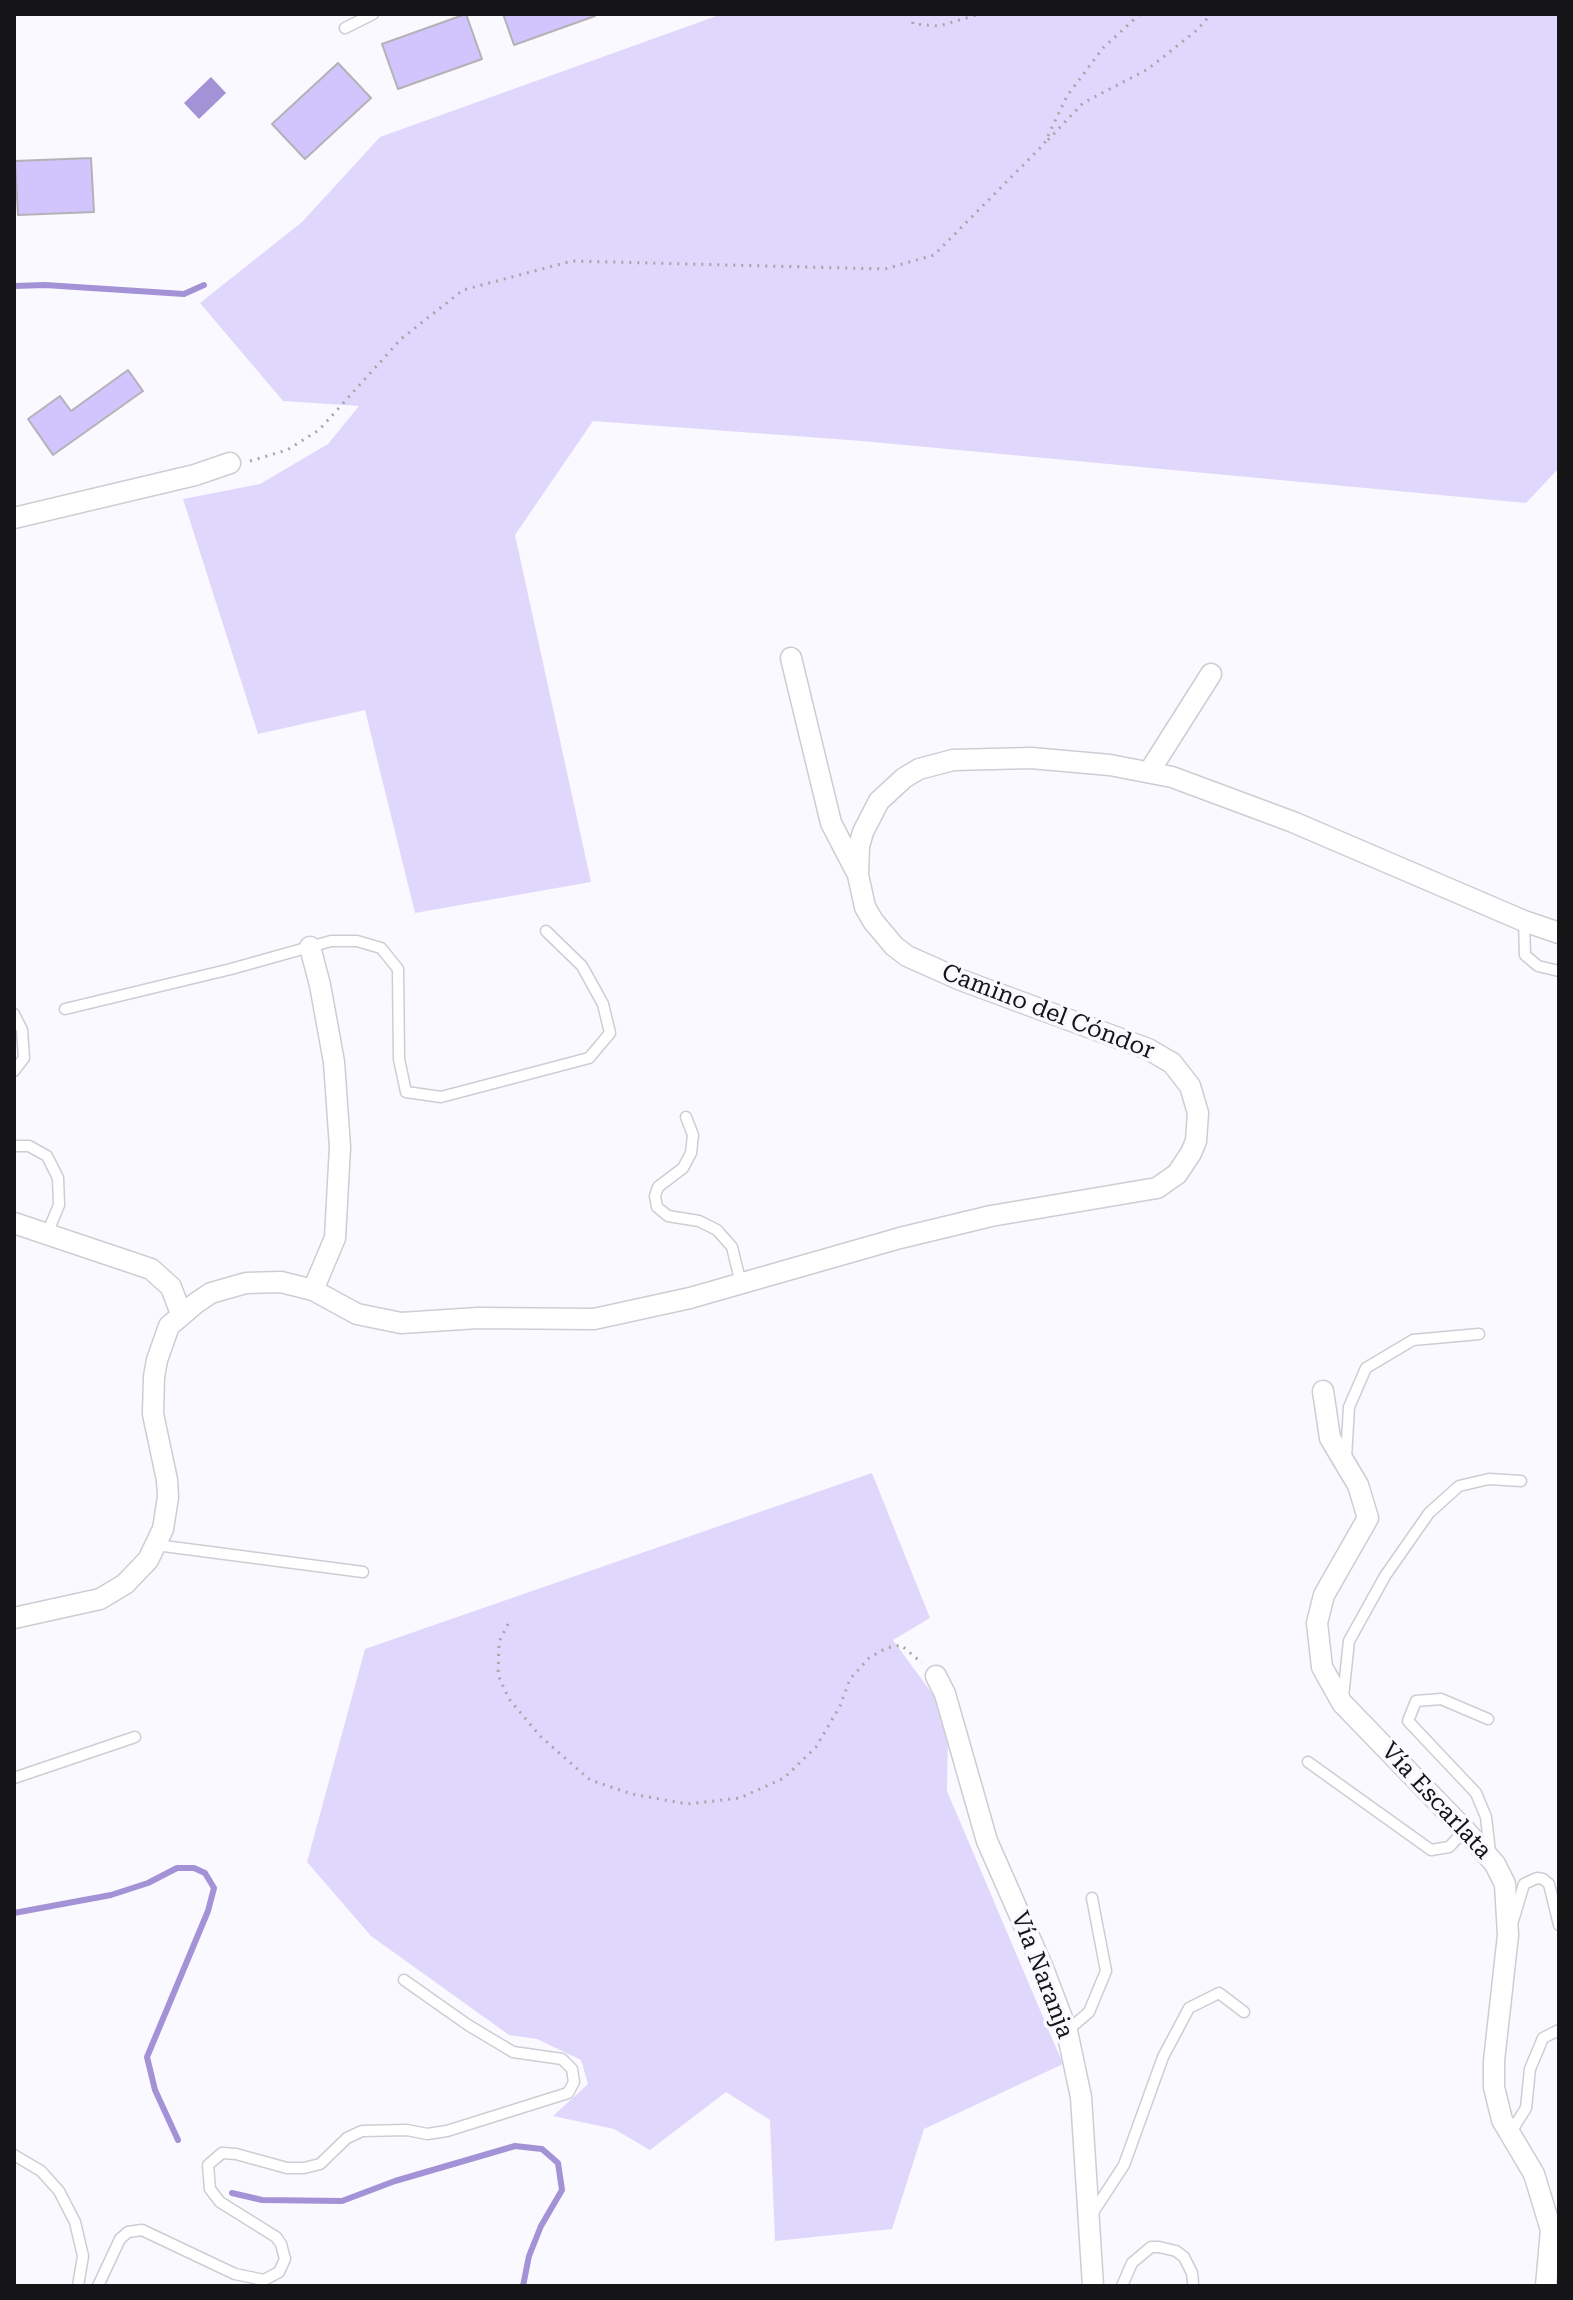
<!DOCTYPE html>
<meta charset="utf-8">
<style>
body{margin:0}
#map{position:relative;width:1573px;height:2300px;overflow:hidden;background:#faf9ff;font-family:"Roboto Serif",serif}
canvas{display:block}
.frame{position:absolute;inset:0;border:16px solid #151416;pointer-events:none}
</style>
<div id="map">
<canvas width="1573" height="2300"></canvas>
<div class="frame"></div>
</div>
<script>
const g = document.querySelector('canvas').getContext('2d');
g.lineJoin = 'round';
function paint(path, color) { g.fillStyle = color; g.fill(path, 'evenodd'); }
const shape = rows => new Path2D(rows.map(r => 'M' + r).join(''));
function stroke(path, color, width, dash) { g.strokeStyle = color; g.lineWidth = width; g.lineCap = dash ? 'butt' : 'round'; g.setLineDash(dash || []); g.stroke(path); }
function drawText(font, color, halo, rows, align = 'center') {
  g.font = font + ' "Roboto Serif",serif'; g.lineWidth = 7; g.setLineDash([]); g.textBaseline = 'middle'; g.strokeStyle = halo; g.fillStyle = color; for (const [text, x, y, turn = 0] of rows) {
    g.save(); g.translate(x, y); g.rotate((+turn || 0) * Math.PI / 180); g.textAlign = isNaN(turn) ? turn : align; if (halo) g.strokeText(text, 0, 0); g.fillText(text, 0, 0); g.restore();
  }
}
const green = shape([
 [722,14,1559,14,1559,468,1526,503,862,441,593,421,515,535,591,882,415,913,365,710,258,734,183,499,260,484,328,444,359,406,283,401,200,303,302,222,380,137],
 [872,1473,930,1618,893,1640,939,1703,948,1734,947,1791,1063,2064,924,2129,892,2229,775,2241,770,2120,726,2092,650,2150,614,2129,553,2116,588,2084,581,2060,537,2039,509,2035,371,1936,307,1862,365,1649]
]);
const water = shape([
 [211,77,226,93,199,119,184,103]
]);
const stream = shape([
 [14,286,45,285,184,294,204,285],
 [14,1913,111,1895,148,1883,177,1868,194,1868,205,1873,214,1888,208,1911,147,2057,155,2090,178,2140],
 [232,2193,262,2200,342,2201,395,2181,515,2146,542,2149,558,2163,562,2190,541,2226,529,2256,523,2286]
]);
const building = shape([
 [466,14,482,59,398,89,382,44,466,14],
 [503,14,594,14,595,16,514,45,503,14],
 [338,63,371,98,305,159,272,124,338,63],
 [91,158,94,212,18,215,15,161,91,158],
 [128,370,143,391,53,455,28,419,60,396,71,411,128,370]
]);
const path = shape([
 [912,14,913,24,939,26,980,14],
 [1048,140,1083,103,1148,69,1197,30,1211,14],
 [250,461,287,450,319,430,401,339,463,290,572,261,885,269,934,255,1044,144,1067,96,1103,48,1140,14],
 [508,1624,499,1642,498,1675,509,1699,540,1736,590,1780,632,1794,687,1804,740,1798,784,1778,816,1747,840,1706,850,1679,869,1658,886,1648,901,1645,922,1663]
]);
const lane = shape([
 [345,28,373,14],
 [1524,921,1525,955,1538,966,1559,971],
 [65,1009,231,969,331,941,357,941,381,948,398,969,399,1059,406,1092,441,1097,589,1058,610,1033,603,1004,582,966,546,931],
 [14,1014,22,1030,24,1058,14,1071],
 [686,1117,693,1135,691,1153,683,1168,658,1187,655,1196,657,1207,668,1216,699,1221,717,1230,732,1247,741,1284],
 [14,1146,29,1146,47,1156,58,1178,59,1205,47,1234],
 [1346,1458,1349,1407,1366,1368,1413,1340,1479,1334],
 [156,1545,363,1572],
 [1343,1697,1349,1641,1385,1576,1429,1513,1459,1486,1489,1479,1521,1481],
 [1488,1719,1441,1699,1416,1701,1408,1721,1476,1793,1486,1817,1490,1852],
 [1308,1762,1431,1850,1449,1847,1465,1830],
 [14,1778,135,1737],
 [1513,1921,1524,1884,1537,1878,1543,1879,1549,1884,1559,1925],
 [1067,2031,1089,2012,1106,1971,1092,1898],
 [1509,2135,1526,2108,1530,2069,1543,2038,1559,2030],
 [14,2155,41,2171,59,2191,75,2222,83,2256,78,2286],
 [1092,2214,1124,2165,1163,2057,1189,2008,1219,1993,1244,2012],
 [98,2286,120,2239,128,2232,142,2230,235,2274,264,2280,279,2272,285,2259,281,2244,276,2237,220,2202,210,2189,208,2165,222,2153,236,2154,287,2168,304,2168,320,2164,347,2138,362,2131,407,2130,427,2134,447,2131,568,2093,574,2082,572,2069,562,2059,513,2052,468,2025,404,1980],
 [1122,2286,1132,2263,1151,2247,1159,2247,1176,2251,1184,2257,1192,2273,1193,2282]
]);
const street = shape([
 [14,518,195,475,230,463],
 [791,658,831,823,856,871],
 [1149,772,1211,674],
 [310,947,320,985,334,1062,340,1147,335,1238,313,1290],
 [14,1223,151,1269,171,1287,181,1314],
 [1323,1391,1330,1438,1358,1485,1368,1518,1324,1595,1317,1623,1322,1667,1342,1703,1465,1830,1495,1864,1505,1884,1508,1935,1494,2061,1494,2087,1502,2120,1534,2174,1551,2230,1546,2286],
 [14,1618,100,1599,125,1584,148,1560,163,1529,168,1497,167,1480,153,1414,154,1377,157,1360,169,1326,196,1303,211,1293,246,1283,281,1282,313,1290,357,1314,401,1323,478,1318,594,1319,690,1298,900,1238,991,1216,1157,1188,1177,1174,1191,1153,1196,1141,1198,1113,1190,1086,1172,1063,1148,1049,961,980,907,956,894,946,873,921,865,907,858,875,859,846,863,832,879,801,904,778,919,769,953,760,1031,758,1110,765,1172,777,1293,822,1524,921,1559,933],
 [936,1676,945,1694,987,1841,1043,1968,1067,2031,1081,2097,1093,2286]
]);
const streetNames = [
 ["Camino del Cóndor",1048,1012,21],
 ["Vía Escarlata",1436,1801,47],
 ["Vía Naranja",1042,1975,69]
];
paint(green, '#e0d8fc');
paint(water, '#a392d5');
stroke(stream, '#a392d5', 6);
paint(building, '#d2c5fd');
stroke(building, '#b3b2b7', 2);
stroke(lane, '#cecdd3', 13);
stroke(street, '#cecdd3', 23);
stroke(path, '#a6a5a9', 3, [2, 6]);
stroke(lane, '#fff', 10);
stroke(street, '#fff', 20);
drawText('24px', '#151416', '#faf9ff', streetNames);
</script>
